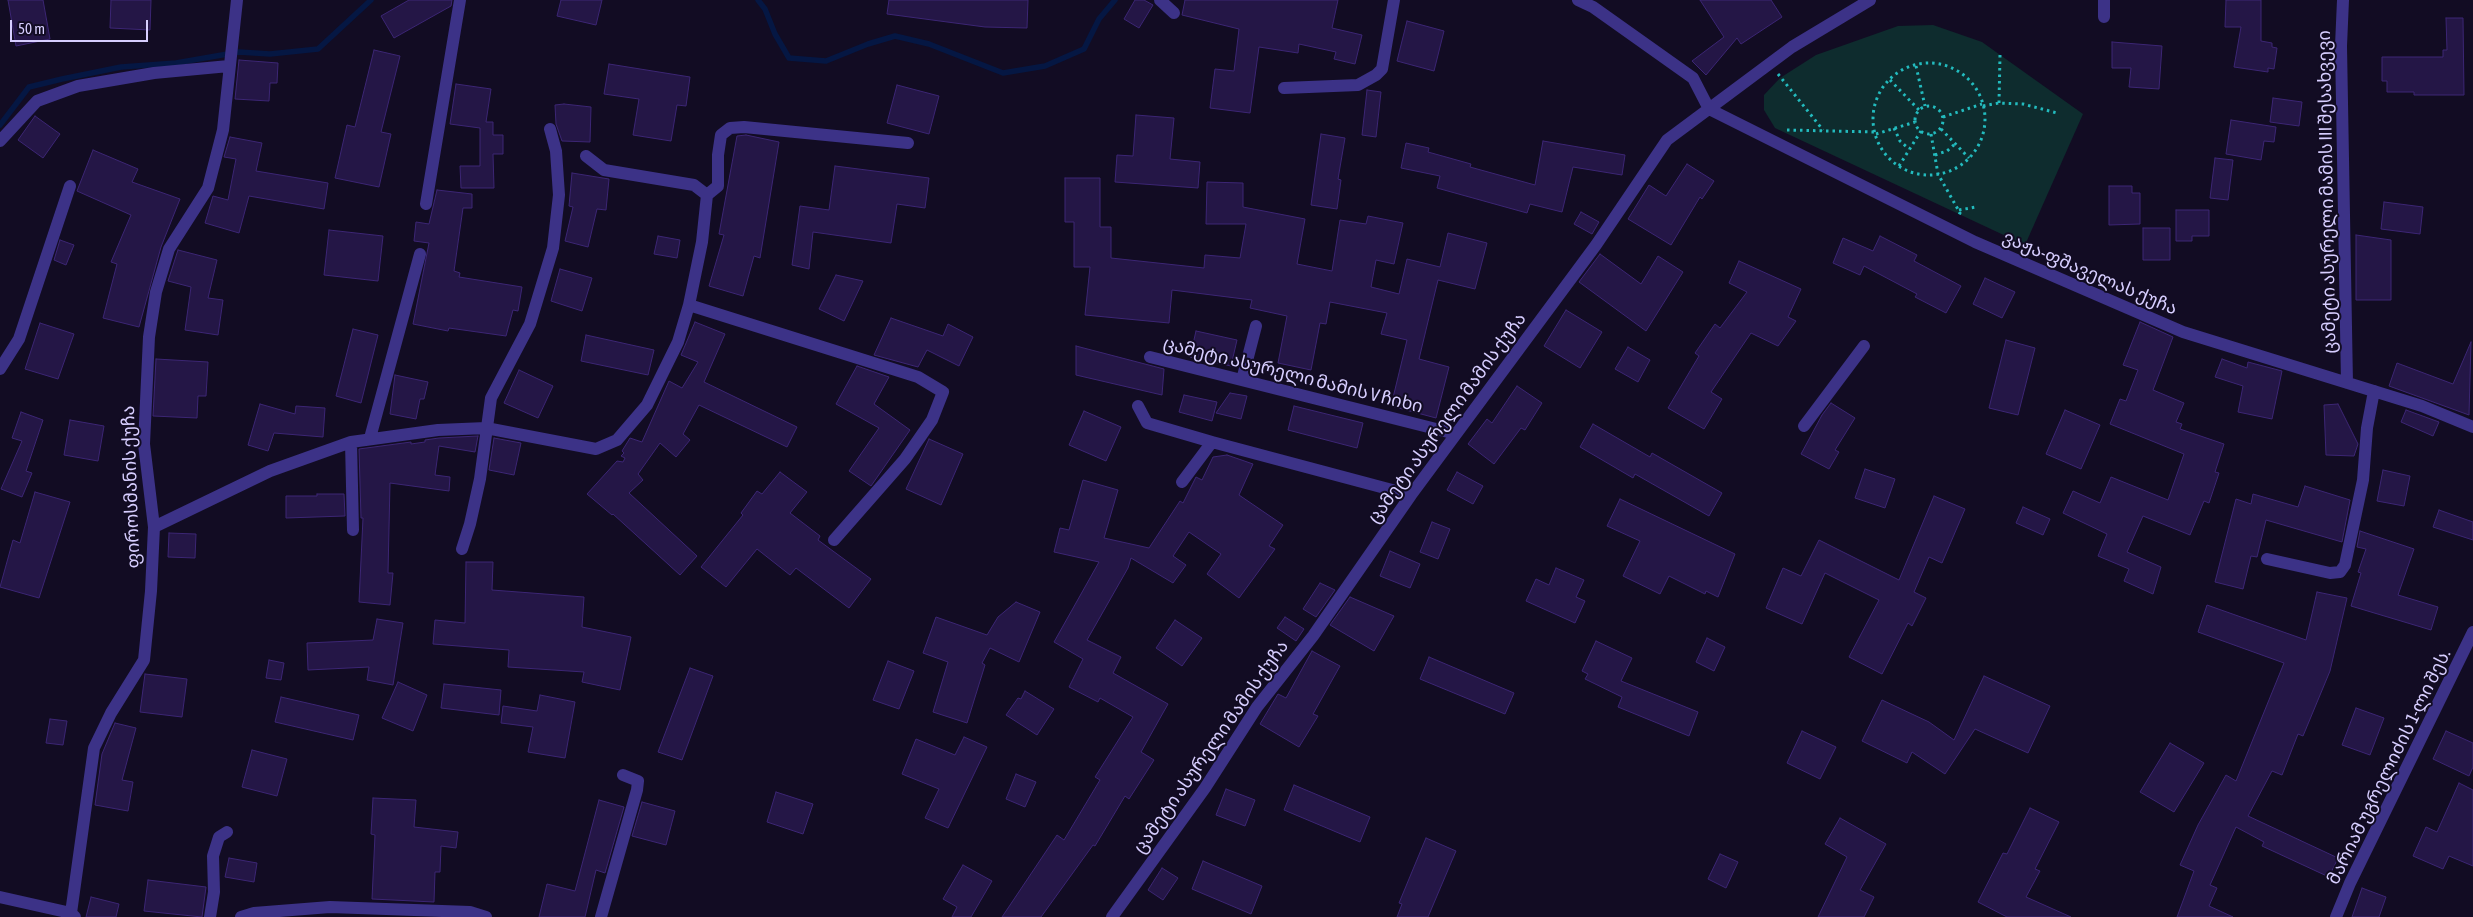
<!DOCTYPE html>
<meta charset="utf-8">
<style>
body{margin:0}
#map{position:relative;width:2473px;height:917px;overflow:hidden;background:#120c23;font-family:"Asap Condensed",sans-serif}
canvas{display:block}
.scale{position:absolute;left:10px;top:20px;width:138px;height:22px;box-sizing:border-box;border:2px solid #d7ceff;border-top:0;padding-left:6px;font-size:15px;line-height:18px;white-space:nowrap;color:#d7ceff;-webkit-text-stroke:4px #120c23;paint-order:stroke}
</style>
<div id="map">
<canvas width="2473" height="917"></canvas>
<div class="scale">50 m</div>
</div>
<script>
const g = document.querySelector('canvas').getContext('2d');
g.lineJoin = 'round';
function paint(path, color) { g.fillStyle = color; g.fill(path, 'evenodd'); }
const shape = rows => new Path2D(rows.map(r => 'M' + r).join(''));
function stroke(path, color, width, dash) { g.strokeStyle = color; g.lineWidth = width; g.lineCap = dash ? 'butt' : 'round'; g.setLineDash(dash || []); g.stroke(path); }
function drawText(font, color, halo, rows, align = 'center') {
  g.font = font + ' "Asap Condensed","Noto Sans Georgian",sans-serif'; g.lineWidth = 4; g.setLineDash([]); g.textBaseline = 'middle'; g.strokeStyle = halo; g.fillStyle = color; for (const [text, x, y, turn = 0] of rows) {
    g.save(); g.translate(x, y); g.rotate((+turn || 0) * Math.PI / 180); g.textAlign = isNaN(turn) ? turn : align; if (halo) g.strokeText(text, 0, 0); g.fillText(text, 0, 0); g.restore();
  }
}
const green = shape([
 [1933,25,1982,42,2083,114,2025,245,1775,128,1764,110,1764,95,1780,78,1816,55,1898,26]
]);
const stream = shape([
 [758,0,765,9,775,34,789,58,826,61,868,44,895,36,929,44,1003,73,1045,66,1084,49,1099,19,1115,0],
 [0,125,29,87,62,79,121,67,176,63,239,52,270,54,318,49,371,0]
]);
const building = shape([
 [8,0,43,0,50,39,16,46,8,0],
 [111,0,151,0,150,30,110,28,111,0],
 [409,0,452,0,451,6,394,38,381,16,409,0],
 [561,0,602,0,596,25,557,16,561,0],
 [889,0,1028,0,1027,28,985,27,887,14,889,0],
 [1135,0,1144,0,1153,5,1139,28,1124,19,1135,0],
 [1185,0,1338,0,1332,28,1362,35,1355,64,1334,59,1336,52,1299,44,1298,53,1259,47,1250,113,1210,108,1215,69,1234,71,1239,29,1182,15,1185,0],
 [1700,0,1771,0,1782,17,1741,44,1737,38,1706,75,1692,61,1724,37,1700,0],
 [2226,0,2261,0,2261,41,2272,43,2272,47,2277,48,2274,69,2268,68,2268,72,2234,67,2241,27,2225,27,2226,0],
 [2446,18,2463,18,2464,95,2414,95,2414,92,2387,92,2387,81,2382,81,2382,57,2443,57,2443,50,2447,50,2446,18],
 [1407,21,1444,31,1434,71,1397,61,1407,21],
 [2112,42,2162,46,2159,89,2129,87,2131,68,2112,68,2112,42],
 [374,50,400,56,381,132,391,134,379,187,335,178,347,125,355,127,374,50],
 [239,60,278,63,277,83,270,83,269,101,235,99,239,60],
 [609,64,690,77,686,106,677,105,671,141,633,135,639,99,604,94,609,64],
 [456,84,491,89,486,122,493,122,493,135,503,135,503,154,493,154,494,188,461,188,460,166,480,166,480,128,450,124,456,84],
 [897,85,939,96,929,134,887,123,897,85],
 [1367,90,1381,92,1376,137,1362,135,1367,90],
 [2273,98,2302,102,2299,126,2270,122,2273,98],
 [564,104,591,107,590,142,562,141,556,124,555,105,564,104],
 [1136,115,1174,118,1170,159,1200,162,1198,188,1115,182,1117,155,1133,156,1136,115],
 [35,116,60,134,43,158,18,140,35,116],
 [2231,120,2276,127,2274,142,2264,141,2261,160,2226,154,2231,120],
 [1321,134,1345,138,1338,179,1341,180,1337,209,1311,205,1321,134],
 [746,135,779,142,760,258,754,256,743,296,709,286,724,235,719,234,737,136,746,135],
 [230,137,262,143,256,171,328,183,324,209,249,196,239,233,205,223,213,196,228,200,236,159,224,157,230,137],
 [1543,141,1625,155,1622,175,1573,167,1562,212,1530,204,1527,213,1437,188,1440,176,1401,168,1406,143,1429,148,1428,152,1471,164,1470,167,1535,185,1543,141],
 [93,150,138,169,132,182,180,199,161,247,139,327,103,318,117,264,111,262,131,215,77,191,93,150],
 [2215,158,2233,160,2228,200,2210,198,2215,158],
 [1687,164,1714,181,1702,199,1700,197,1671,245,1628,219,1649,185,1666,196,1687,164],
 [835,166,929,178,925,208,897,204,891,243,813,232,809,269,792,265,800,206,829,210,835,166],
 [572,173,609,179,606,210,597,209,588,247,565,241,573,207,569,206,572,173],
 [1065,178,1100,178,1100,227,1111,227,1111,258,1204,268,1205,255,1240,258,1246,224,1206,224,1207,182,1243,183,1243,207,1305,219,1297,264,1332,271,1340,220,1366,224,1368,216,1403,223,1394,264,1376,260,1371,287,1399,294,1407,259,1440,267,1448,233,1487,243,1475,289,1438,280,1419,359,1449,367,1436,418,1391,406,1407,340,1381,334,1387,313,1330,302,1326,324,1320,323,1311,370,1278,363,1287,316,1250,308,1252,300,1172,290,1169,323,1085,315,1090,267,1074,267,1074,222,1065,222,1065,178],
 [2109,186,2132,186,2132,193,2140,193,2140,224,2109,225,2109,186],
 [437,190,472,194,472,208,463,208,454,271,460,273,459,277,522,287,518,311,513,310,506,336,449,328,448,331,413,324,429,243,414,241,416,222,429,224,437,190],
 [2384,202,2423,207,2420,234,2381,229,2384,202],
 [2176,210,2209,210,2209,236,2192,236,2192,241,2176,241,2176,210],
 [1581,212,1599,222,1592,234,1574,224,1581,212],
 [2143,228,2170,228,2170,260,2143,260,2143,228],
 [329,230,383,236,378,281,324,275,329,230],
 [2356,235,2391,240,2391,300,2356,300,2356,235],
 [658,236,680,240,677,258,654,254,658,236],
 [1880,236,1917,255,1914,261,1961,286,1946,313,1915,297,1917,294,1864,266,1860,275,1833,263,1843,238,1873,251,1880,236],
 [60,240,74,245,66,265,54,260,60,240],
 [178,250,217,260,208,298,223,300,218,335,185,330,191,287,168,281,178,250],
 [1600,254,1641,284,1658,256,1683,272,1646,331,1579,282,1600,254],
 [1739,261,1801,289,1788,317,1796,321,1778,346,1751,333,1711,392,1722,399,1704,429,1668,408,1699,356,1695,353,1715,324,1720,328,1747,292,1729,283,1739,261],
 [560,269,592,278,582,311,551,301,560,269],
 [836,275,863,281,844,321,819,309,836,275],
 [1985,278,2015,292,2002,318,1973,304,1985,278],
 [1566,310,1602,332,1580,368,1544,346,1566,310],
 [891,318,943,336,948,324,973,337,959,366,927,350,918,367,874,355,891,318],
 [695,322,725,334,704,382,797,427,787,447,699,405,683,434,690,440,676,457,660,443,638,474,643,480,629,493,697,556,680,575,613,514,612,515,587,494,617,461,623,462,625,458,621,456,624,453,622,451,630,438,642,442,669,381,682,388,698,362,681,355,695,322],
 [2140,322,2173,337,2153,390,2184,403,2176,422,2182,424,2180,429,2224,444,2215,472,2219,473,2209,503,2204,501,2190,535,2143,516,2127,552,2161,567,2153,594,2124,581,2129,569,2098,556,2107,534,2063,513,2073,491,2100,503,2111,477,2168,500,2184,454,2110,424,2120,399,2126,401,2138,370,2123,365,2140,322],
 [40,323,74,334,58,379,25,369,40,323],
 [353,329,378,335,361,403,336,396,353,329],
 [1196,331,1237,340,1231,366,1190,357,1196,331],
 [586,335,654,350,648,375,581,361,586,335],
 [2006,340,2035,348,2018,415,1989,408,2006,340],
 [2471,342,2469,415,2389,386,2397,363,2453,384,2471,342],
 [1076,346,1164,369,1162,395,1076,375,1076,346],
 [1628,347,1650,360,1638,382,1615,369,1628,347],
 [156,359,208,362,206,396,198,396,197,418,153,416,156,359],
 [2222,359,2247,368,2248,362,2282,371,2272,419,2238,412,2243,386,2215,377,2222,359],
 [857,366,889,377,874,404,910,430,871,486,849,471,879,428,836,404,857,366],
 [519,370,553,386,538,418,504,403,519,370],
 [395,375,428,382,424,399,420,399,416,419,390,414,395,375],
 [1517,386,1542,403,1525,430,1521,428,1494,464,1468,444,1487,419,1492,423,1517,386],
 [1230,393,1247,396,1241,419,1216,413,1230,393],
 [1184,395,1217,402,1212,421,1179,412,1184,395],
 [1831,403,1855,418,1835,450,1839,452,1829,469,1801,454,1822,415,1831,403],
 [260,404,295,414,296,406,325,408,323,437,274,433,268,451,248,445,260,404],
 [2338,404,2358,444,2354,456,2326,455,2324,405,2338,404],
 [1294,406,1363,423,1357,448,1288,430,1294,406],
 [2065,410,2100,425,2081,469,2046,454,2065,410],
 [2406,410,2439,422,2433,436,2401,422,2406,410],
 [1084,411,1121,427,1106,461,1069,445,1084,411],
 [21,412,43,420,26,471,32,473,22,497,1,489,22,441,12,438,21,412],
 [70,420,104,426,98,461,64,455,70,420],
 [1593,424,1650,457,1652,453,1722,493,1709,516,1635,474,1633,478,1580,447,1593,424],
 [478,436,475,452,439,446,435,475,450,477,449,491,390,483,388,573,393,573,390,605,359,602,363,518,361,518,359,449,411,442,411,444,425,442,425,440,439,438,478,436],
 [494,438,521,443,514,475,489,470,494,438],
 [929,439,963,454,941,505,906,489,929,439],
 [1227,455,1253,464,1239,495,1283,525,1269,546,1275,549,1239,598,1207,574,1221,554,1189,532,1173,556,1186,565,1173,583,1131,558,1128,568,1087,640,1121,657,1113,673,1168,704,1141,752,1154,760,1129,799,1125,796,1095,846,1093,845,1041,917,1002,917,1057,835,1064,840,1100,780,1095,777,1133,717,1100,698,1098,702,1069,687,1083,659,1054,642,1099,562,1054,552,1060,528,1069,530,1083,480,1118,490,1104,538,1149,548,1180,501,1183,503,1196,477,1202,480,1213,457,1227,455],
 [1865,469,1895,479,1885,508,1855,498,1865,469],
 [2383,470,2410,476,2404,506,2377,501,2383,470],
 [780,472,807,492,790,513,820,536,818,540,871,579,849,608,796,568,790,575,757,549,726,587,701,567,743,515,741,513,757,491,762,494,780,472],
 [1457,472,1483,486,1473,504,1447,490,1457,472],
 [2305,486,2350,500,2342,542,2266,520,2257,557,2251,556,2243,589,2215,582,2236,499,2251,504,2253,494,2298,507,2305,486],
 [35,492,70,502,39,598,0,587,13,540,20,543,35,492],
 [317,494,344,494,345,516,286,518,286,496,317,496,317,494],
 [1934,496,1965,509,1942,563,1929,557,1914,592,1926,598,1912,626,1908,623,1882,674,1849,657,1879,600,1825,573,1802,624,1766,608,1783,568,1801,576,1819,540,1899,580,1934,496],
 [1620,499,1735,554,1718,597,1706,591,1705,594,1669,576,1660,594,1623,576,1640,541,1607,526,1620,499],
 [2023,507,2050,519,2043,535,2016,523,2023,507],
 [2439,510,2473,522,2473,540,2433,527,2439,510],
 [1432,522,1450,529,1438,559,1420,552,1432,522],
 [2360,531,2414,549,2398,595,2438,607,2431,630,2351,606,2361,573,2358,572,2366,549,2357,547,2360,531],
 [169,533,196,534,195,558,168,557,169,533],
 [1390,551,1420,564,1410,588,1380,576,1390,551],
 [466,562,493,562,492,590,584,597,582,627,631,637,620,690,582,682,584,672,508,667,509,650,433,644,435,620,465,623,466,562],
 [1556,568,1584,580,1576,597,1585,601,1575,623,1526,601,1536,579,1549,585,1556,568],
 [1320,583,1335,590,1316,617,1303,609,1320,583],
 [2317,592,2347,598,2330,671,2303,736,2298,734,2282,775,2272,771,2248,816,2338,858,2329,877,2262,846,2264,842,2236,827,2210,885,2217,888,2209,906,2233,917,2177,917,2194,871,2180,865,2198,825,2226,775,2236,781,2284,663,2198,632,2207,605,2306,640,2317,592],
 [1350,597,1394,616,1374,651,1330,625,1350,597],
 [1016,602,1040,612,1019,662,990,648,982,663,985,665,967,723,933,712,948,662,923,653,936,617,987,635,998,617,1016,602],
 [1285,617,1304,629,1296,641,1277,628,1285,617],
 [377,619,403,623,393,685,367,680,369,667,308,670,307,643,373,640,377,619],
 [1175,620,1202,638,1182,666,1156,648,1175,620],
 [1707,638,1725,647,1714,671,1696,662,1707,638],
 [1596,641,1632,658,1621,681,1698,712,1689,736,1618,707,1622,697,1585,679,1588,674,1582,671,1596,641],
 [1312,651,1340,666,1313,714,1318,716,1299,747,1260,724,1278,694,1286,698,1312,651],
 [1429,657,1514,693,1505,714,1420,679,1429,657],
 [269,660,284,663,281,680,266,678,269,660],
 [888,661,914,671,899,709,873,700,888,661],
 [690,668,713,676,682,760,658,752,690,668],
 [145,674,187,679,182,717,140,712,145,674],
 [1984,676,2050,706,2028,753,1975,729,1945,774,1912,752,1907,763,1862,741,1882,700,1929,722,1954,740,1984,676],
 [398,682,427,695,413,731,382,718,398,682],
 [444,684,501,690,499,715,441,708,444,684],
 [1025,691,1054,709,1037,735,1006,715,1018,698,1021,699,1025,691],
 [540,695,575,702,565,758,528,752,533,727,501,723,503,706,537,711,540,695],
 [281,697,359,715,353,740,275,722,281,697],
 [2356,708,2384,718,2370,755,2342,745,2356,708],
 [50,719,67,721,63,745,46,743,50,719],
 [115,723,136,728,122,780,133,782,128,811,95,805,102,754,115,723],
 [1802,731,1836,747,1820,779,1787,763,1802,731],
 [2446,731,2473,743,2473,767,2469,776,2433,759,2446,731],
 [964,737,987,747,948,828,925,818,939,789,902,774,916,739,955,755,964,737],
 [2170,743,2204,763,2174,812,2140,792,2170,743],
 [252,750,287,759,277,796,242,787,252,750],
 [1016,774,1036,782,1025,807,1006,799,1016,774],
 [2459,783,2473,790,2473,866,2449,856,2443,869,2413,856,2426,827,2437,832,2459,783],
 [1294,785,1370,817,1360,842,1284,810,1294,785],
 [1226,789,1255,800,1245,826,1216,815,1226,789],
 [776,792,813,804,803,834,767,822,776,792],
 [373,798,416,800,414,827,458,832,456,848,441,846,440,872,435,872,434,902,372,899,375,835,371,834,373,798],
 [599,800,624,807,605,873,596,870,585,917,539,917,547,884,575,891,599,800],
 [642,802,675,811,666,845,632,836,642,802],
 [2030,808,2059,822,2035,869,2040,871,2026,897,2071,917,2007,917,1978,902,2003,853,2007,854,2030,808],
 [1840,818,1886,844,1860,890,1874,897,1864,917,1818,917,1847,857,1825,844,1840,818],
 [1426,838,1456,851,1428,917,1397,917,1402,904,1399,903,1426,838],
 [1720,854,1738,862,1726,888,1708,879,1720,854],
 [229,858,257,863,254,882,225,877,229,858],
 [1203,861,1262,886,1251,914,1192,889,1203,861],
 [963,865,992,881,971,917,952,917,957,907,943,899,963,865],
 [1162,868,1178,878,1163,900,1148,890,1162,868],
 [148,880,206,887,202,917,144,911,148,880],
 [2362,888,2386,897,2379,917,2352,917,2362,888],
 [91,897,119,904,116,917,86,917,91,897]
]);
const path = shape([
 '1873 119a56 56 0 1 1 112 0a56 56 0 1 1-112 0Z',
 [1916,66,1925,106],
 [1778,74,1823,130],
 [1890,80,1919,110],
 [1999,103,2000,55],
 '1915 120a14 14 0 1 1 28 0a14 14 0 1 1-28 0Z',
 [1983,106,1999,103,2023,104,2057,113],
 [1943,117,1982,104],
 [1894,128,1900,141,1909,149],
 [1941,129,1969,158],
 [1787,130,1875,132],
 [1876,134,1915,122],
 [1931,134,1938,174,1960,213,1958,217],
 [1935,155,1947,151,1955,144],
 [1899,166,1921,131],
 [1959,210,1976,207]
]);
const minor = shape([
 [1160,0,1174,13],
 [1578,0,1593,7,1693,78,1709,109],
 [2343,0,2341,46,2347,383],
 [2104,17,2104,0],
 [1284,88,1358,85,1376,75,1382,69,1394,0],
 [1709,109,1975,242,2183,332,2422,406,2473,427],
 [0,141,37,101,78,86,154,73,229,66],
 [707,195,718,186,718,155,721,135,730,128,744,127,908,143],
 [426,204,460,0],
 [689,305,918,377,943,392,932,420,905,459,834,540],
 [1150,357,1456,434],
 [0,369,19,339,70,186],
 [1242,380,1256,326],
 [1138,406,1147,423,1212,442],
 [1804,426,1864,346],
 [370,438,420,254],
 [351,442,353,530],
 [1182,482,1212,442,1411,495],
 [154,527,270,471,351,442,438,430,486,428,596,449,617,440,647,405,678,342,689,305,702,242,707,195,694,185,604,170,586,156],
 [462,549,470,524,480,479,491,398,530,324,553,248,559,195,556,151,550,129],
 [2267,559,2330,573,2340,572,2345,565,2363,480,2367,428,2374,391],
 [0,897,71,913,75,917],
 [71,913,94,748,111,713,144,660,151,591,154,527,144,444,149,337,156,292,169,249,208,188,223,130,237,0],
 [210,917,214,892,213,856,219,837,227,832],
 [241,917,254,913,330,907,470,912,486,917],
 [601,917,637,790,638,781,623,775],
 [1112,917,1205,788,1257,707,1313,636,1411,495,1596,245,1667,140,1792,47,1870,0],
 [2336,917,2350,883,2473,632]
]);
const streetNames = [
 ["ცამეტი ასურელი მამის III შესახვევი",2327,192,-91],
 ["ვაჟა-ფშაველას ქუჩა",2090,273,23],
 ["ცამეტი ასურელი მამის V ჩიხი",1293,375,14],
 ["ცამეტი ასურელი მამის ქუჩა",1447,418,-54],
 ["ფიროსმანის ქუჩა",131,487,-92],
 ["ცამეტი ასურელი მამის ქუჩა",1211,747,-55],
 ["მარიამ უგრელიძის 1-ლი შეს.",2389,767,-64]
];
paint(green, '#0e2c2e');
stroke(stream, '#051743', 5.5);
paint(building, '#241646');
stroke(building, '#3c2674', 1);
stroke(path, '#23bbbe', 3, [2.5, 4]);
stroke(minor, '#3c3287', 12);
drawText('18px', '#d7ceff', '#120c23', streetNames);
</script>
